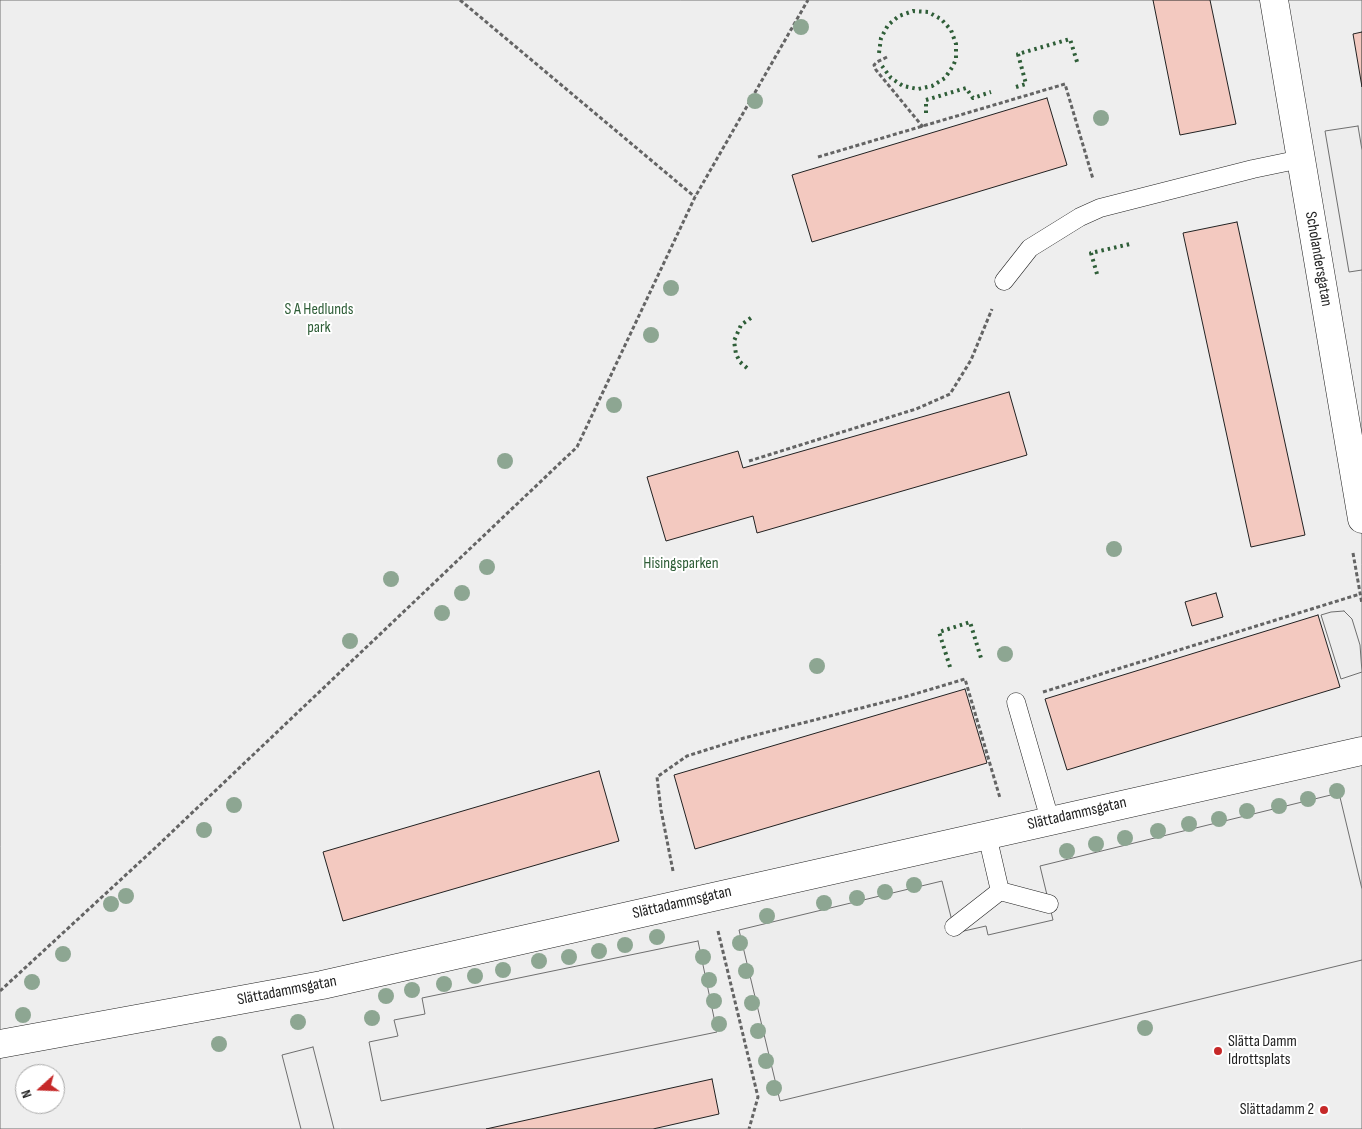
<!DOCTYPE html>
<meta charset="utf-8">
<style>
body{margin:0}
#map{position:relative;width:1362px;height:1129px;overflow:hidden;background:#fff;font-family:"Sofia Sans Condensed",sans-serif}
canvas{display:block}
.north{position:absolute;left:15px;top:1064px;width:50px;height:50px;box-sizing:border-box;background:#fff;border:1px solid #a7a7a7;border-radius:50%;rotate:250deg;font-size:14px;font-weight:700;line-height:20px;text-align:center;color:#222}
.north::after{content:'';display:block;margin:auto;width:18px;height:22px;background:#c62828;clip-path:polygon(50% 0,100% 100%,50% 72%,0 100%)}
</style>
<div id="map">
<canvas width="1362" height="1129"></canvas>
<div class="north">N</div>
</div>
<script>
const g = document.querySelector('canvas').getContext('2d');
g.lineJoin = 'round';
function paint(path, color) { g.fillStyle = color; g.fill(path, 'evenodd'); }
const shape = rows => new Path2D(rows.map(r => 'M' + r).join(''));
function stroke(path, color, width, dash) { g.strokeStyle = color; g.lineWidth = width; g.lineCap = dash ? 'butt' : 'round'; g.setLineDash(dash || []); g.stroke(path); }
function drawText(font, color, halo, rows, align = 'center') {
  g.font = font + ' "Sofia Sans Condensed",sans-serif'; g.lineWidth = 4; g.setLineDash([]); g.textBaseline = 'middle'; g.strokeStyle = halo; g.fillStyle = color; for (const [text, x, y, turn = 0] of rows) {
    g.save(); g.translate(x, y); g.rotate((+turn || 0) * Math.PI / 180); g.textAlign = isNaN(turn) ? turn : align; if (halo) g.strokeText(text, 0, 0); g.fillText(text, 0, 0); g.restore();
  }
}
const green = shape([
 [0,0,1362,0,1362,1129,0,1129,0,0],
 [25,1074,55,1074,55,1104,25,1104,25,1074]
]);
const parking = shape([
 [1358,126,1362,150,1362,270,1349,272,1325,131,1358,126],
 [1344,611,1352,619,1360,645,1362,672,1341,679,1321,615,1331,612,1344,611],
 [1339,793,1362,889,1362,960,780,1101,739,930,942,881,955,933,986,926,988,935,1053,920,1040,866,1339,793],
 [698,941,717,1032,381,1101,369,1042,398,1036,394,1020,425,1014,422,998,698,941],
 [313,1047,334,1129,301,1129,282,1055,313,1047]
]);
const building = shape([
 [1153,0,1210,0,1236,124,1180,135,1153,0],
 [1362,32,1362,87,1353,34,1362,32],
 [1047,98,1067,165,812,242,792,175,1047,98],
 [1237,222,1305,535,1251,547,1183,233,1237,222],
 [1009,392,1027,455,757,533,753,516,666,541,647,477,738,451,743,468,1009,392],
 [1216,593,1223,617,1192,626,1185,602,1216,593],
 [1318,615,1340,687,1067,770,1045,699,1318,615],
 [965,689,987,763,695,849,674,775,965,689],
 [599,771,619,841,343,921,323,852,599,771],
 [712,1079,719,1114,653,1129,486,1129,712,1079]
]);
const path = shape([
 [460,0,695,197],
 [887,57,877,62,874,65,876,70,923,127],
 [818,157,1065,84,1093,179],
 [749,461,916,409,950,394,971,360,992,309],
 [1353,553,1362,604],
 [1043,692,1360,594],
 [673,871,661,810,657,777,687,756,744,738,908,696,965,679,1000,798],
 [718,931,758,1097,749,1129],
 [0,991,154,849,577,447,695,197,808,0]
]);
const lane = shape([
 [1004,281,1030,248,1080,217,1100,208,1253,169,1301,159],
 [1016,702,1050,820],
 [987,835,1000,891],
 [954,927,1000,891,1049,904]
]);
const street = shape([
 [1274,0,1362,519],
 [0,1044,322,985,1362,751]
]);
const hedge = shape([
 [879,53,881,38,888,25,899,16,913,11,928,12,941,19,951,30,956,44,956,59,953,66,945,78,932,86,918,89,903,86,891,78,882,66],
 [1016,87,1026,84,1018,54,1070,39,1078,65],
 [926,113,926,100,966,88,973,98,991,92],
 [1097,274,1091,253,1130,244],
 [747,368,740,362,736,354,734,341,741,325,752,317],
 [950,667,939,632,970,622,981,658]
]);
const trees = [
 [801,27],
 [755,101],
 [1101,118],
 [671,288],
 [651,335],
 [614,405],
 [505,461],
 [1114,549],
 [487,567],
 [391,579],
 [462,593],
 [442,613],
 [350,641],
 [1005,654],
 [817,666],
 [1337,791],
 [1308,799],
 [234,805],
 [1279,806],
 [1247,811],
 [1219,819],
 [1189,824],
 [204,830],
 [1158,831],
 [1125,838],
 [1096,844],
 [1067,851],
 [914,885],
 [885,892],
 [126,896],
 [857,898],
 [824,903],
 [111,904],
 [767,916],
 [657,937],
 [740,943],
 [625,945],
 [599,951],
 [63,954],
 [569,957],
 [703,957],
 [539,961],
 [503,970],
 [746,971],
 [475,976],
 [709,980],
 [32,982],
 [444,984],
 [412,990],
 [386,996],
 [714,1001],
 [752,1003],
 [23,1015],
 [372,1018],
 [298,1022],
 [719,1024],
 [1145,1028],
 [758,1031],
 [219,1044],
 [766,1061],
 [774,1088]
];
const markers = [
 [1218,1051,5,"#c62828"],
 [1324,1110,5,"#c62828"]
];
const streetNames = [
 ["Scholandersgatan",1318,259,80],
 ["Slättadammsgatan",1077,814,-13],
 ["Slättadammsgatan",682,903,-13],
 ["Slättadammsgatan",287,991,-11]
];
const parkNames = [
 ["S A Hedlunds",319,310],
 ["park",319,328],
 ["Hisingsparken",681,564]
];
const poiNames = [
 ["Slätta Damm",1228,1042],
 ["Idrottsplats",1228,1060],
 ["Slättadamm 2",1314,1110,"right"]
];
paint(green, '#eee');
stroke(green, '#6f6f6f', 1);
paint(parking, '#ededed');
stroke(parking, '#6f6f6f', 1);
paint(building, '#f3c9c0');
stroke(building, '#222', 1);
stroke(lane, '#222', 19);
stroke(street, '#222', 29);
stroke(path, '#646464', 3, [4, 2.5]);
stroke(lane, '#fff', 18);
stroke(street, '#fff', 28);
stroke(hedge, '#2f5e38', 4, [2.5, 4]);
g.fillStyle = '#8da692';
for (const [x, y] of trees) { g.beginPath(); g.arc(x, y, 8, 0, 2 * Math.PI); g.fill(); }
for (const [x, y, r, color] of markers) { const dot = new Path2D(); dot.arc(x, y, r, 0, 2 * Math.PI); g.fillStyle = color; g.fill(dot); stroke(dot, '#fff', 2); }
drawText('16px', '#222', '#fff', streetNames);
drawText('16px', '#2f5e38', '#fff', parkNames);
drawText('16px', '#222', '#fff', poiNames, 'left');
</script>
